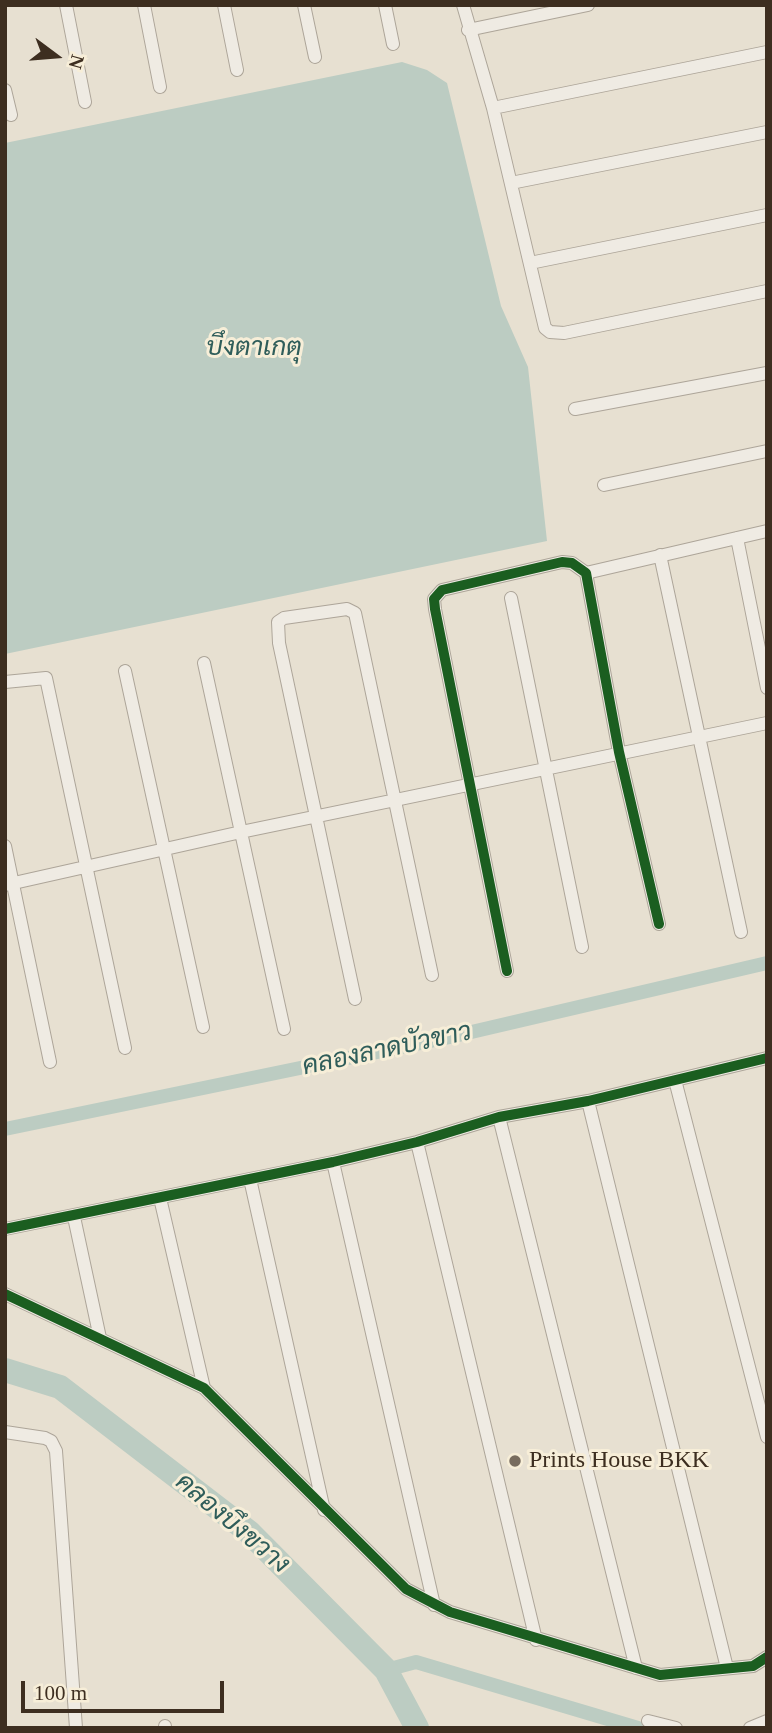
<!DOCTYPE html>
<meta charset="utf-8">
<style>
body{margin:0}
#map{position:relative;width:772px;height:1733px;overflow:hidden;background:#e7e0d1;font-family:"Times New Roman",serif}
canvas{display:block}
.frame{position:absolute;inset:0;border:7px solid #3d2e20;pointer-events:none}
.north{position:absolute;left:21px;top:21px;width:70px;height:70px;-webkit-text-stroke:5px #f7eed8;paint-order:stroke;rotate:106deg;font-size:19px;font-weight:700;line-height:28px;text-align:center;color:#3d2e20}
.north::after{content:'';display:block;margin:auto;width:24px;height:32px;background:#3d2e20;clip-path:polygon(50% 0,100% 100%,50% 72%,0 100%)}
.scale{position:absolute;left:21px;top:1681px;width:203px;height:32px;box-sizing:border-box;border:4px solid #3d2e20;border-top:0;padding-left:9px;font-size:21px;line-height:24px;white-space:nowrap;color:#3d2e20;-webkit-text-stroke:5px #f7eed8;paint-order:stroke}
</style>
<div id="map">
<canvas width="772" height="1733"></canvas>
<div class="frame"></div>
<div class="north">N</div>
<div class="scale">100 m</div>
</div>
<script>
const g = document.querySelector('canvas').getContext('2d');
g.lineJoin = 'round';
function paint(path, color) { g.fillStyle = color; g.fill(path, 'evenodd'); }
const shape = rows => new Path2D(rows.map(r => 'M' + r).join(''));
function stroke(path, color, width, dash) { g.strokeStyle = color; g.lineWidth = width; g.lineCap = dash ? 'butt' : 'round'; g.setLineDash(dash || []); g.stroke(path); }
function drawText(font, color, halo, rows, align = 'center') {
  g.font = font + ' "Times New Roman",Sarabun,serif'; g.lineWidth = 6; g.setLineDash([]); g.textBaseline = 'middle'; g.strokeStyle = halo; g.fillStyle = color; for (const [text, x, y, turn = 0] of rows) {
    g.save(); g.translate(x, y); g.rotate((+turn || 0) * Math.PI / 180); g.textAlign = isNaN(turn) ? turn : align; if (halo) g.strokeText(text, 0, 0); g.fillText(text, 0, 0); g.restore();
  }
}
const water = shape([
 [402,62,427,70,447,83,501,306,528,367,547,541,5,654,5,143]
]);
const canal = shape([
 [5,1129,450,1037,767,963],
 [386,1670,416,1662,638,1728]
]);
const river = shape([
 [5,1370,60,1387,249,1532,386,1670,417,1728]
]);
const minor = shape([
 [66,5,85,102],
 [144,5,160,87],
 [224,5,237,70],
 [304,5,315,57],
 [385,5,393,44],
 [463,5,493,108,545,328,550,332,564,333,767,291],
 [468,30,588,5],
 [5,90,11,115],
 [493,108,767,52],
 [511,183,767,132],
 [530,263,767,215],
 [575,409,767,373],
 [604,485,767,451],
 [737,538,767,688],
 [660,555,741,932],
 [586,573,767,531],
 [511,598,582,947],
 [204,663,284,1029],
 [125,671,203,1027],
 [5,682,46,678,125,1048],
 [5,846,50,1062],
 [5,885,241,832,767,723],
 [507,971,435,609,434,599,442,590,562,562,572,563,586,573,619,752,659,924],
 [355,999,279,643,278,622,284,618,347,609,355,613,432,975],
 [675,1080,767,1437],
 [588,1101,727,1668],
 [499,1117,636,1668],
 [417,1142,536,1640],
 [333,1162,434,1605],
 [250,1179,324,1510],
 [160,1198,204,1388],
 [74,1217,100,1338],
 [5,1229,333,1162,417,1142,499,1117,588,1101,767,1058],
 [5,1294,204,1388,406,1589,450,1612,660,1675,753,1666,767,1657],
 [5,1432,45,1438,51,1441,56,1451,76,1728],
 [648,1721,676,1728],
 [165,1726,165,1728],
 [750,1728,767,1721]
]);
const cycleway = shape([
 [507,971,435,609,434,599,442,590,562,562,572,563,586,573,619,752,659,924],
 [5,1229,333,1162,417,1142,499,1117,588,1101,767,1058],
 [5,1294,204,1388,406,1589,450,1612,660,1675,753,1666,767,1657]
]);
const markers = [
 [515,1461,7,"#786c5e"]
];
const poiNames = [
 ["Prints House BKK",529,1461]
];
const waterNames = [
 ["บึงตาเกตุ",254,348],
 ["คลองลาดบัวขาว",387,1050,-12],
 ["คลองบึงขวาง",232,1524,40]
];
paint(water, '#bcccc2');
stroke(canal, '#bcccc2', 14);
stroke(river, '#bcccc2', 24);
stroke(minor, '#ada599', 14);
stroke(minor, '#efebe3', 12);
stroke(cycleway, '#1b5e20', 10);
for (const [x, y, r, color] of markers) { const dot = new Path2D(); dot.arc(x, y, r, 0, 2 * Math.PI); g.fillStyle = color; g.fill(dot); stroke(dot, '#f7eed8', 2.5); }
drawText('24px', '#3d2e20', '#f7eed8', poiNames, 'left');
drawText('italic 26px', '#2f5d5a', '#f7eed8', waterNames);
</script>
